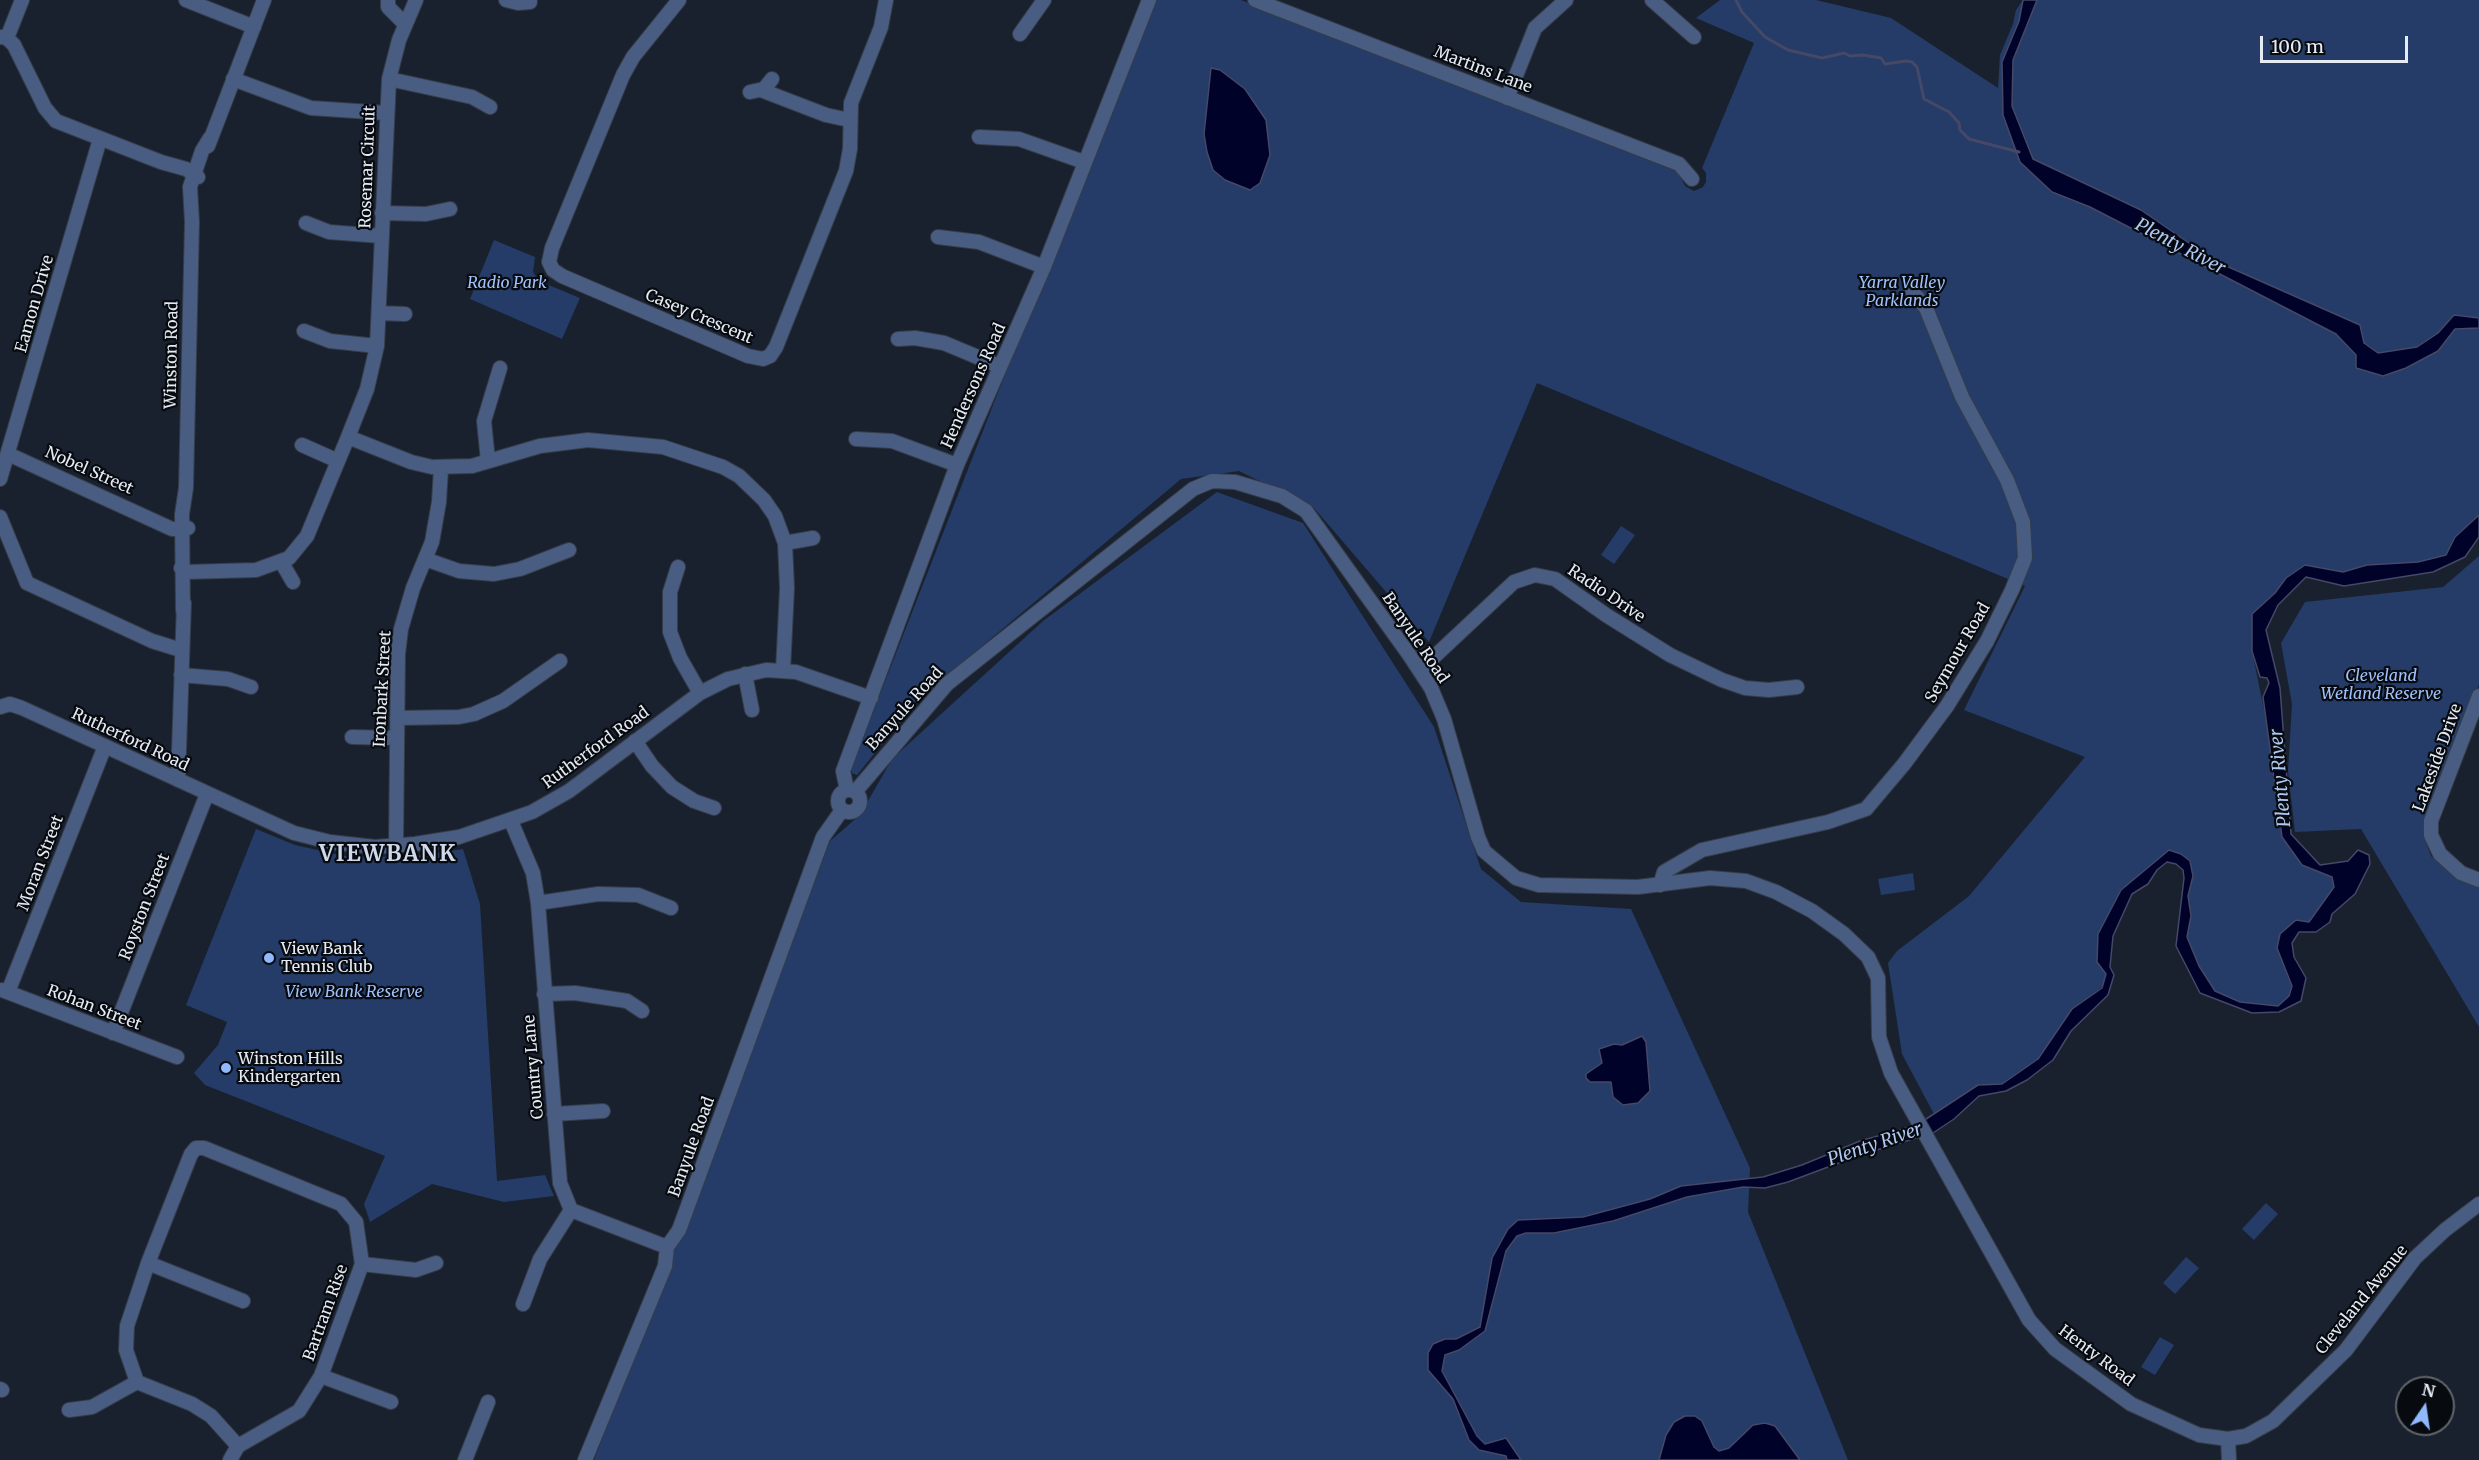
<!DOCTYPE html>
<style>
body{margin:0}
#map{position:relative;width:2479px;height:1460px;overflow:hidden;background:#1a212e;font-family:Merriweather,serif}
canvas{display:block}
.north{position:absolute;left:2395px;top:1376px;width:60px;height:60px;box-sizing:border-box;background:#070b10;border:2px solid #60646b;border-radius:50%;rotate:13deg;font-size:16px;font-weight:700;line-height:24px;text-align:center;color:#e5eaf3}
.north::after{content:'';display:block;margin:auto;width:21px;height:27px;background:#90b8fd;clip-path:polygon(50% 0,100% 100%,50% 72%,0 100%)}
.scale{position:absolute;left:2260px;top:36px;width:148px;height:27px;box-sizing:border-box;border:3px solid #e5eaf3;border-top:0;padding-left:8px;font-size:18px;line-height:21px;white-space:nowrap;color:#e5eaf3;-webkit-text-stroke:4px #070b10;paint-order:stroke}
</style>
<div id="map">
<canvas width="2479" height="1460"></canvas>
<div class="north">N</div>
<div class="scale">100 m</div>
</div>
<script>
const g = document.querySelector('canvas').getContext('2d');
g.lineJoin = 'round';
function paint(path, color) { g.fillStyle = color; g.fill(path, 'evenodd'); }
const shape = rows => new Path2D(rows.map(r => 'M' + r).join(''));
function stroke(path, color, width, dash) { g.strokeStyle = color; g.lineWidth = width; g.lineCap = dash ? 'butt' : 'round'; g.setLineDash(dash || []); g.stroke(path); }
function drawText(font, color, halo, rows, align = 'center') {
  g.font = font + ' Merriweather,serif'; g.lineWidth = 4.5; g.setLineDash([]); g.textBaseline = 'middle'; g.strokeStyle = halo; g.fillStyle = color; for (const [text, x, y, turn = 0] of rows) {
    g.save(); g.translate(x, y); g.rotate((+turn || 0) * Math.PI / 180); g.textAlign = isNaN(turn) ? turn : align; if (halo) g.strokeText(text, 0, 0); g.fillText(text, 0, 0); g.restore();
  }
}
const green = shape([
 [1156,0,1241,0,1678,172,1685,186,1694,191,1703,187,1706,182,1706,173,1702,168,1754,43,1696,18,1720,0,1816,0,1891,18,1998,88,2000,55,2013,24,2016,10,2023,0,2479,0,2479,515,2455,537,2446,555,2418,562,2367,565,2343,572,2305,565,2286,578,2275,593,2252,614,2252,651,2271,744,2282,837,2302,865,2332,877,2334,887,2309,922,2277,948,2292,986,2289,996,2278,1006,2240,1002,2215,991,2199,966,2186,937,2191,916,2188,896,2193,876,2181,854,2138,877,2121,890,2098,934,2097,962,2106,974,2105,983,2062,1026,2038,1059,2002,1084,1978,1085,1934,1114,1902,1054,1888,963,1897,951,1969,896,2085,757,1964,710,2025,586,1537,383,1429,642,1314,508,1239,471,1181,479,918,700,857,775,852,773,852,766,995,400],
 [494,240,535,257,533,272,539,281,580,298,562,339,470,299],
 [1217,492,1303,523,1434,727,1481,869,1521,902,1631,909,1750,1168,1748,1212,1848,1460,594,1460,830,841,860,815,892,759,1043,621],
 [1621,526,1635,535,1614,564,1601,555],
 [2479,556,2479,685,2427,819,2425,840,2431,856,2458,878,2479,885,2479,1027,2361,829,2295,832,2288,771,2292,704,2281,643,2305,602,2443,587],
 [256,829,295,845,344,856,409,857,463,849,480,904,497,1181,545,1175,554,1196,504,1202,432,1184,370,1222,364,1204,385,1156,205,1085,194,1073,218,1045,227,1022,186,1005],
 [1913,873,1915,890,1881,895,1878,879],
 [2266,1203,2278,1214,2254,1240,2242,1229],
 [2186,1257,2199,1268,2175,1294,2163,1283],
 [2160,1337,2174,1345,2155,1375,2141,1367]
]);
const water = shape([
 [2023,0,2037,0,2013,60,2012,106,2033,159,2141,210,2215,261,2360,325,2364,343,2378,353,2417,347,2438,333,2454,315,2479,318,2479,328,2455,329,2438,351,2406,368,2383,376,2356,368,2356,355,2336,334,2090,207,2052,192,2020,162,2003,115,2002,62,2019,21,2023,0],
 [1211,68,1220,70,1245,89,1266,120,1270,155,1260,183,1250,190,1225,180,1213,170,1207,152,1204,134,1211,68],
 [2479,515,2479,537,2465,557,2433,572,2344,586,2306,577,2278,605,2266,630,2280,688,2291,834,2320,865,2348,861,2358,850,2369,855,2370,864,2355,894,2332,914,2330,922,2316,932,2299,932,2292,943,2294,957,2306,978,2301,1001,2279,1012,2252,1013,2200,993,2176,946,2184,878,2183,870,2176,864,2167,862,2157,870,2148,884,2132,894,2113,936,2110,967,2114,975,2108,995,2071,1031,2053,1060,2027,1080,2006,1091,1979,1096,1954,1119,1933,1133,1860,1155,1788,1182,1765,1188,1743,1187,1687,1197,1613,1221,1554,1233,1526,1233,1517,1236,1506,1251,1485,1331,1459,1350,1445,1355,1442,1371,1477,1436,1485,1444,1506,1438,1521,1460,1507,1460,1506,1456,1479,1450,1469,1440,1453,1399,1428,1370,1428,1353,1433,1344,1445,1339,1456,1339,1480,1327,1492,1258,1508,1229,1518,1220,1583,1217,1650,1199,1681,1186,1763,1177,1802,1165,1860,1141,1917,1125,1978,1085,2002,1084,2038,1059,2072,1009,2102,988,2106,974,2097,962,2098,934,2121,890,2169,850,2181,854,2190,861,2193,876,2188,896,2191,916,2187,937,2199,966,2215,991,2240,1002,2278,1006,2289,996,2292,986,2277,948,2280,934,2296,920,2309,922,2334,887,2332,877,2302,865,2282,837,2263,697,2269,683,2267,678,2260,677,2252,651,2252,614,2275,593,2286,578,2305,565,2343,572,2367,565,2418,562,2446,555,2455,537,2479,515],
 [1642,1036,1646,1042,1650,1091,1638,1103,1623,1105,1613,1097,1611,1082,1590,1082,1586,1078,1586,1074,1602,1063,1599,1049,1614,1044,1622,1045,1642,1036],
 [1685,1416,1695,1416,1702,1421,1714,1447,1719,1451,1729,1448,1753,1425,1765,1423,1775,1426,1800,1460,1659,1460,1666,1435,1674,1422,1685,1416]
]);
const stream = shape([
 [1736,0,1742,12,1765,37,1788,50,1822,58,1844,53,1850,56,1863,55,1881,58,1885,64,1906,61,1912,62,1917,67,1924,99,1949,112,1959,123,1960,130,1969,139,2019,152]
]);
const minor = shape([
 [186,0,254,27],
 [388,0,388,7,405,24],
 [506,0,518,3,530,2],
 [679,0,633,57,623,75,552,248,549,262,553,270,562,276,748,356,763,359,770,356,776,347,846,171,850,149,851,103,881,27,886,0],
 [1255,0,1679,164,1692,179],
 [1652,0,1694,37],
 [1020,34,1044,0],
 [0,37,7,38,14,45,45,108,56,121,161,162,186,169,198,177],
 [7,38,22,0],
 [233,79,311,108,386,113],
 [389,79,472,97,490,107],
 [761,90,826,115,849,120],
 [750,92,764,89,772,79],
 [1507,98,1535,28,1566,0],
 [979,137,1019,139,1084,162],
 [208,146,264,0],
 [382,213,426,214,450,209],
 [306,223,329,232,381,236],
 [938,237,979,242,1044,267],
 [379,313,405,314],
 [304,331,330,341,377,346],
 [898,339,915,338,944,343,999,366],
 [348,437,411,462,432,467,472,466,540,446,588,440,663,447,723,467,739,476,764,500,775,516,785,543,787,588,783,671],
 [856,439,892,441,957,465],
 [302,445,338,461],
 [8,454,172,529,188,528],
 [488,461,484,421,500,368],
 [0,479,100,139],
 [0,517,27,583,152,641,181,650],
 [785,543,813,538],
 [425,559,459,571,494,574,520,569,569,550],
 [282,563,293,582],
 [678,567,670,592,670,632,680,658,700,693],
 [181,568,186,572,256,570,289,558,307,536,348,437,367,389,377,346,389,79,399,40,416,0],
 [183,611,182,514,186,488,192,222,190,187,202,151,210,138],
 [1420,670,1514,582,1535,575,1555,579,1606,615,1670,655,1722,680,1745,688,1769,690,1797,687],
 [745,674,752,710],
 [181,675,228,679,251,687],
 [2479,696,2431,821,2431,835,2440,854,2461,873,2479,880],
 [0,707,10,704,22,708,294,833,330,842,375,847,415,844,459,837,532,812,569,791,700,693,728,679,766,670,796,672,871,698],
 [397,718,459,717,474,714,503,701,560,661],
 [352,737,397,738],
 [635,741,652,766,672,787,694,801,714,808],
 [178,780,184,603],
 '838 801a11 11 0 1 1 22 0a11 11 0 1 1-22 0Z',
 [847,790,843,771,957,465,1044,267,1149,0],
 [855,792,947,684,1193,489,1212,481,1235,482,1282,496,1306,511,1410,656,1431,688,1444,719,1478,837,1484,851,1516,878,1539,885,1638,887,1710,878,1746,881,1776,892,1812,911,1844,934,1868,957,1878,978,1879,1037,1891,1073,2029,1320,2055,1349,2131,1404,2199,1435,2228,1439,2246,1436,2273,1421,2346,1350,2415,1258,2445,1230,2479,1204],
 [511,821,533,873,538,903,560,1183,571,1210,667,1247],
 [396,846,398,654,401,629,413,588,432,542,439,502,441,468],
 [1660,885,1664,872,1702,850,1828,822,1866,809,1904,764,1947,706,1987,641,2012,590,2025,558,2023,522,2007,480,1962,397,1926,308,1912,291],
 [538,903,598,894,638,895,671,908],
 [2,990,177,1057],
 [8,992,105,746],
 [544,994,575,993,627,1001,642,1011],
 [113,1033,207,794],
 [554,1114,603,1111],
 [148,1263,243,1301],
 [362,1264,416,1270,436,1263],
 [523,1304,540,1259,571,1210],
 [321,1376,391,1402],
 [0,1389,2,1390],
 [69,1410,92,1407,137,1382],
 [2228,1439,2229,1460],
 [230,1460,238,1446,299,1411,321,1376,362,1264,356,1222,341,1204,204,1148,196,1148,191,1154,148,1263,127,1326,126,1350,137,1382,192,1404,211,1416,238,1446],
 [465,1460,488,1402],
 [585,1460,665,1266,667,1247,679,1230,823,837,842,810]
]);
const markers = [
 [269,958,6,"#90b8fd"],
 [226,1068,6,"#90b8fd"]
];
const streetNames = [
 ["Martins Lane",1483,70,21],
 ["Rosemar Circuit",368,167,-88],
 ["Eamon Drive",35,304,-74],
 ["Casey Crescent",699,317,23],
 ["Winston Road",172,355,-89],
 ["Hendersons Road",974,386,-66],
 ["Nobel Street",89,471,24],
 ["Radio Drive",1606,594,34],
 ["Banyule Road",1415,638,56],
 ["Seymour Road",1958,653,-60],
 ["Ironbark Street",383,689,-87],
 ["Banyule Road",905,709,-48],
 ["Rutherford Road",130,740,25],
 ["Rutherford Road",596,748,-36],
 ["Lakeside Drive",2438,758,-70],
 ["Moran Street",41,863,-69],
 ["Royston Street",145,907,-69],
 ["Rohan Street",94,1008,21],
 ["Country Lane",534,1067,-95],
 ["Banyule Road",692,1147,-70],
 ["Cleveland Avenue",2362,1300,-51],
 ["Bartram Rise",326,1313,-70],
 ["Henty Road",2096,1356,37]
];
const parkNames = [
 ["Radio Park",507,283],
 ["Yarra Valley",1902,283],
 ["Parklands",1902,301],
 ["Cleveland",2381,676],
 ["Wetland Reserve",2381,694],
 ["View Bank Reserve",354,992]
];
const poiNames = [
 ["View Bank",281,949],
 ["Tennis Club",281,967],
 ["Winston Hills",238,1059],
 ["Kindergarten",238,1077]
];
const waterNames = [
 ["Plenty River",2180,247,28],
 ["Plenty River",2281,778,-95],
 ["Plenty River",1875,1145,-19]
];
const districtNames = [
 ["VIEWBANK",388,855]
];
paint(green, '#243c67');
paint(water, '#000229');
stroke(water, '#454866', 1.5);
stroke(stream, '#454866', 3);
stroke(minor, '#363d4a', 16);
stroke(minor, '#495d82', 14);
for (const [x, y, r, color] of markers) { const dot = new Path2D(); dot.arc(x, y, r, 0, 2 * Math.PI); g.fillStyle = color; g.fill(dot); stroke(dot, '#070b10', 2); }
drawText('16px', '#e5eaf3', '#070b10', streetNames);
drawText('italic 16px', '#a0c1fb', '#070b10', parkNames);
drawText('16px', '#e5eaf3', '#070b10', poiNames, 'left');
drawText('italic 18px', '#afc8f4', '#070b10', waterNames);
g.letterSpacing = '1.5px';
drawText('bold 22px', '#cfd9eb', '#070b10', districtNames);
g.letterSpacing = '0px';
</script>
